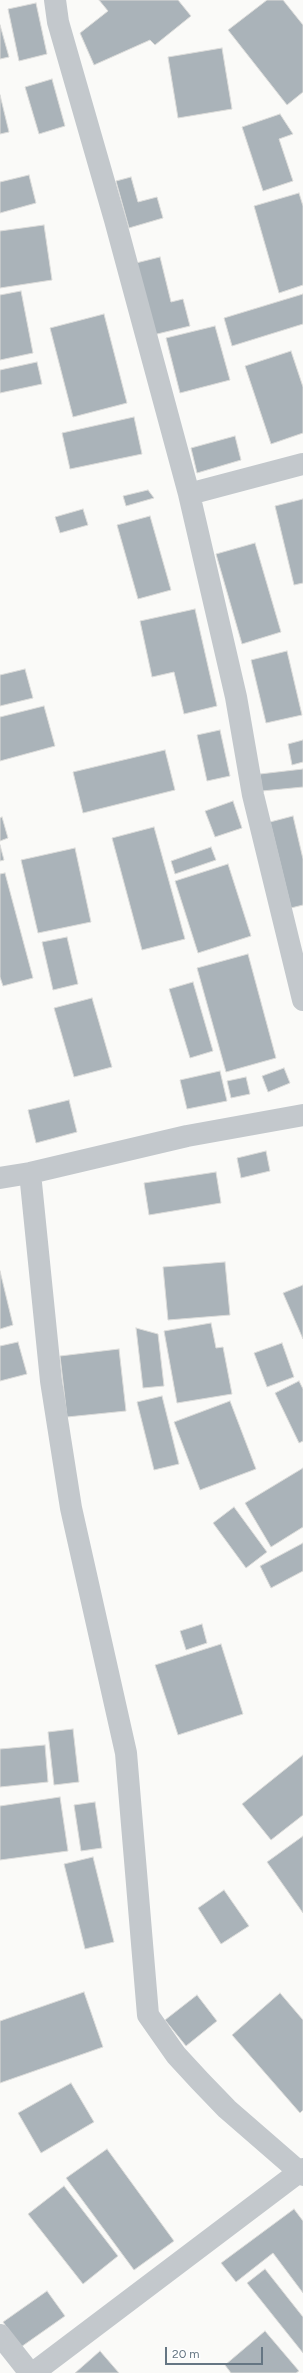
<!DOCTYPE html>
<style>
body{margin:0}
#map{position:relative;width:303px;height:2373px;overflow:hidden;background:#fafaf8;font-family:Figtree,sans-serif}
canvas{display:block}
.scale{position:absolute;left:165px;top:2347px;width:98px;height:18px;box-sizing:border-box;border:2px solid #657683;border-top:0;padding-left:5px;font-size:12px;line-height:14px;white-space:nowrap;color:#657683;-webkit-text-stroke:3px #fff;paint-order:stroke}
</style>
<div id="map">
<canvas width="303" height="2373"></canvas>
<div class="scale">20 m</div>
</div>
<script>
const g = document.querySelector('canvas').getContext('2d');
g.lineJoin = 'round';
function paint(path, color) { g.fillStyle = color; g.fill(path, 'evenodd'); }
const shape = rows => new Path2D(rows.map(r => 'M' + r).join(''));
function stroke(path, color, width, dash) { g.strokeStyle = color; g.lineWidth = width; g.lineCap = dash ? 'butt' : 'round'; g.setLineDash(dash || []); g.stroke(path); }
const building = shape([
 [99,0,178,0,191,16,155,45,150,40,94,65,80,33,108,11,99,0],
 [267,0,283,0,303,25,303,92,287,105,228,30,267,0],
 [36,3,47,54,19,61,8,9,36,3],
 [0,25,9,57,0,59,0,25],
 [222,48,232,109,178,118,168,57,222,48],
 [52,79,65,126,39,134,25,87,52,79],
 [0,95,9,132,0,134,0,95],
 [280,114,293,134,279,139,293,181,263,191,242,127,280,114],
 [29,175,36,203,0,213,0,182,29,175],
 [131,177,138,202,157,197,163,218,129,228,116,181,131,177],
 [299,193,303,206,303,285,279,293,254,206,299,193],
 [44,225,52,280,0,288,0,231,44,225],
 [160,257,171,302,183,299,190,326,153,335,136,263,160,257],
 [21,291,33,353,0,360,0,295,21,291],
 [303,294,303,324,232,346,224,318,303,294],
 [104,314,127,403,73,417,50,328,104,314],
 [215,326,230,380,180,393,166,338,215,326],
 [291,351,303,387,303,433,271,444,245,366,291,351],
 [37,362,42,384,0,393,0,370,37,362],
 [134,417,142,454,70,469,62,433,134,417],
 [235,436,241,460,197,473,191,448,235,436],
 [148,490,154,498,126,506,123,496,148,490],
 [303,499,303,583,294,585,275,506,303,499],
 [83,509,88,525,60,533,55,517,83,509],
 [150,516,171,590,138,599,117,525,150,516],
 [255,543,281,632,242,644,216,554,255,543],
 [195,609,217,706,184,714,174,672,152,677,140,621,195,609],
 [287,651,302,715,266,723,251,660,287,651],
 [25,669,33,698,0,706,0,675,25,669],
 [44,706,55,746,0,761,0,717,44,706],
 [220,730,230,776,207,781,197,735,220,730],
 [303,740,303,762,292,765,288,744,303,740],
 [165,750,175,790,83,813,73,772,165,750],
 [303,769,303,787,262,791,260,774,303,769],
 [233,801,242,828,215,837,205,811,233,801],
 [293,816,303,859,303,905,291,908,270,822,293,816],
 [2,817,8,838,0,841,0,818,2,817],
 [154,827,185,939,142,950,112,838,154,827],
 [0,845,4,860,0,861,0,845],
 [211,847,216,860,175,874,171,861,211,847],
 [75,848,91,922,38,933,21,860,75,848],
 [228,864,251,936,198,953,175,881,228,864],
 [5,873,33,978,3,986,0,977,0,874,5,873],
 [67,937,78,984,53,990,42,942,67,937],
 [248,954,276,1058,226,1072,197,968,248,954],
 [193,982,213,1051,190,1058,169,989,193,982],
 [92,998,112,1067,74,1077,54,1008,92,998],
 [284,1068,290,1083,268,1092,262,1076,284,1068],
 [220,1071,227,1101,187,1109,180,1080,220,1071],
 [246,1077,250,1094,231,1098,227,1081,246,1077],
 [69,1100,77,1132,36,1143,28,1110,69,1100],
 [266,1151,270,1171,241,1178,237,1158,266,1151],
 [216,1172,221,1203,149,1215,144,1183,216,1172],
 [225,1262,230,1315,168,1320,163,1267,225,1262],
 [0,1271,13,1325,0,1329,0,1271],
 [303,1285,303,1339,283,1293,303,1285],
 [211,1323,216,1348,223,1347,232,1394,177,1403,164,1331,211,1323],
 [136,1328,158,1334,164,1386,143,1388,136,1328],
 [18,1342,27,1374,0,1381,0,1346,18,1342],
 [282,1343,294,1377,267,1387,254,1353,282,1343],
 [119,1349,126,1411,67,1417,60,1356,119,1349],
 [299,1381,303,1389,303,1441,299,1443,275,1393,299,1381],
 [162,1396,179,1464,154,1470,137,1402,162,1396],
 [230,1401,256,1469,200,1490,174,1422,230,1401],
 [303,1468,303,1527,271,1547,245,1503,303,1468],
 [234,1507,267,1552,246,1568,213,1523,234,1507],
 [303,1543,303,1571,271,1588,260,1566,303,1543],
 [202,1624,207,1643,186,1650,180,1631,202,1624],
 [221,1644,243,1714,178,1735,155,1665,221,1644],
 [73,1729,79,1782,54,1785,48,1732,73,1729],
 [45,1745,48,1782,0,1787,0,1749,45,1745],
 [303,1755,303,1815,271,1840,242,1804,303,1755],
 [60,1797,68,1851,0,1860,0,1806,60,1797],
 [95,1802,102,1848,81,1851,74,1805,95,1802],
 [303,1836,303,1913,267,1862,303,1836],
 [93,1857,114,1942,85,1949,64,1864,93,1857],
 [224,1890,249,1926,221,1944,198,1908,224,1890],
 [84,1992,103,2047,0,2083,0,2021,84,1992],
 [280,1993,303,2020,303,2110,300,2113,232,2035,280,1993],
 [197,1995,217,2021,186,2046,165,2020,197,1995],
 [71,2083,94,2122,41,2153,18,2113,71,2083],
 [107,2149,174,2241,134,2270,66,2178,107,2149],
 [64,2186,118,2256,83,2284,28,2214,64,2186],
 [294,2209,303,2221,303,2293,273,2253,236,2282,221,2263,294,2209],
 [265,2269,303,2317,303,2353,247,2283,265,2269],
 [47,2291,65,2316,21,2347,3,2322,47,2291],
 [265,2331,299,2371,296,2373,231,2373,225,2365,265,2331],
 [100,2351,119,2373,75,2373,100,2351]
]);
const street = shape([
 [55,0,58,22,115,220,189,494,236,697,253,795,303,1000],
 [189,494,303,464],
 [30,1173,51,1381,71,1508,126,1753,148,2015,176,2055,200,2081,227,2109,303,2175],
 [0,1178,30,1173,187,1136,303,1115],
 [0,2335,30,2373],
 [33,2373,303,2169]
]);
paint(building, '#aab3b9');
stroke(building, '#dcdcda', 1);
stroke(street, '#c3c8cc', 22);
</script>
